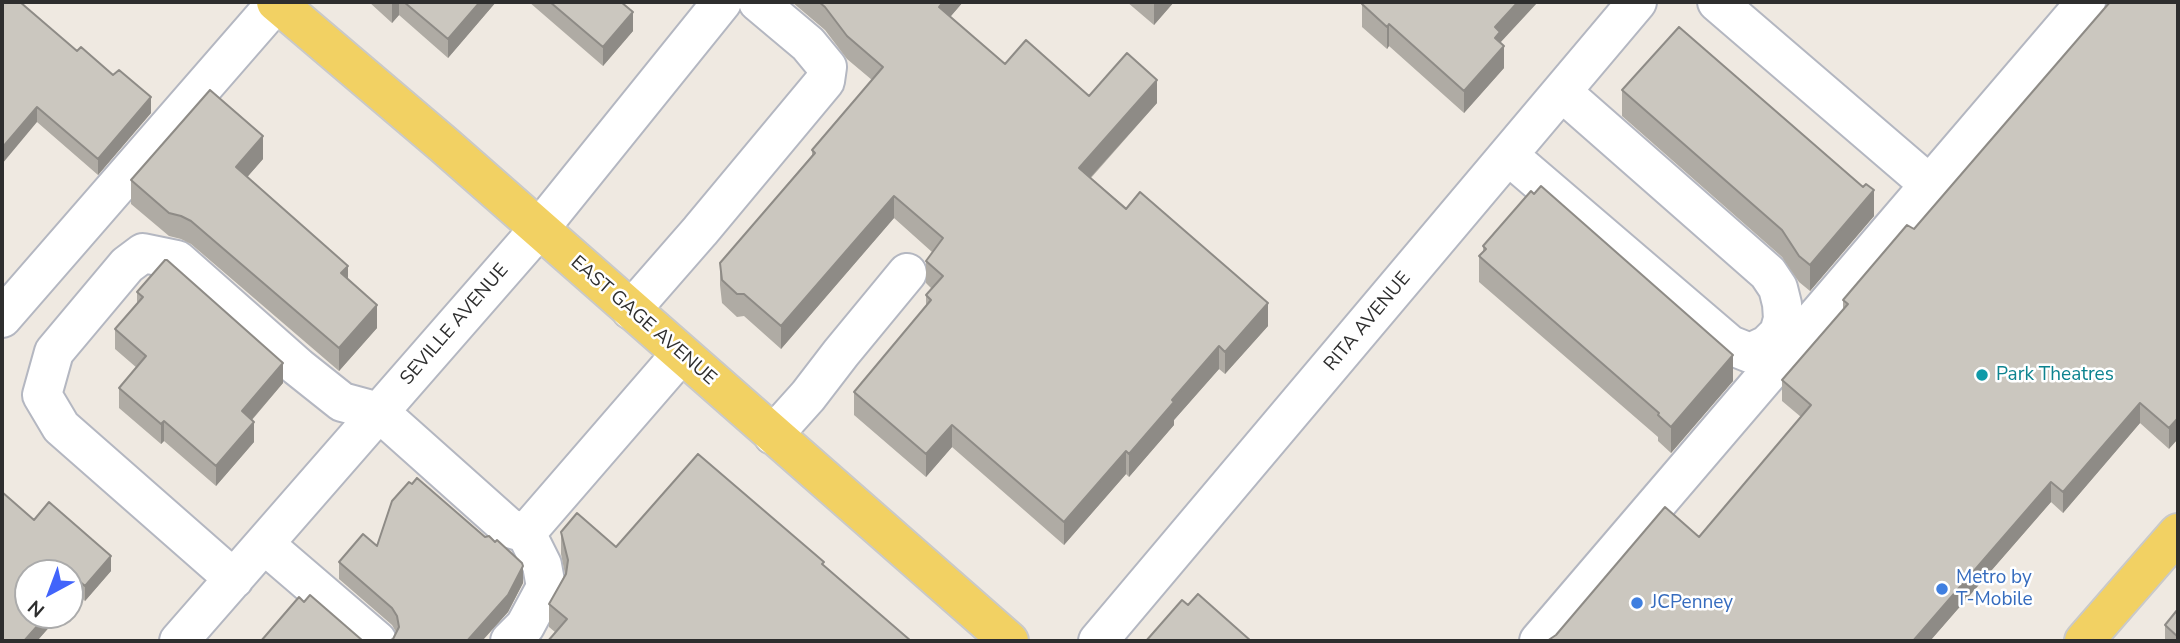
<!DOCTYPE html>
<style>
body{margin:0}
#map{position:relative;width:2180px;height:643px;overflow:hidden;background:#efe9e1;font-family:"Nunito Sans",sans-serif}
canvas{display:block}
.frame{position:absolute;inset:0;border:4px solid #2e2e2e;pointer-events:none}
.north{position:absolute;left:14px;top:559px;width:70px;height:70px;box-sizing:border-box;background:#fff;border:2px solid #ababab;border-radius:50%;rotate:221deg;font-size:19px;font-weight:700;line-height:28px;text-align:center;color:#2e2e2e}
.north::after{content:'';display:block;margin:auto;width:24px;height:32px;background:#4264fb;clip-path:polygon(50% 0,100% 100%,50% 72%,0 100%)}
</style>
<div id="map">
<canvas width="2180" height="643"></canvas>
<div class="frame"></div>
<div class="north">N</div>
</div>
<script>
const g = document.querySelector('canvas').getContext('2d');
g.lineJoin = 'round';
const shape = rows => new Path2D(rows.map(r => 'M' + r).join(''));
function stroke(path, color, width, dash) { g.strokeStyle = color; g.lineWidth = width; g.lineCap = dash ? 'butt' : 'round'; g.setLineDash(dash || []); g.stroke(path); }
function paint(path, color) { g.fillStyle = color; g.fill(path, 'evenodd'); }
function drawText(font, color, halo, rows, align = 'center') {
  g.font = font + ' "Nunito Sans",sans-serif'; g.lineWidth = 5; g.setLineDash([]); g.textBaseline = 'middle'; g.strokeStyle = halo; g.fillStyle = color; for (const [text, x, y, turn = 0] of rows) {
    g.save(); g.translate(x, y); g.rotate((+turn || 0) * Math.PI / 180); g.textAlign = isNaN(turn) ? turn : align; if (halo) g.strokeText(text, 0, 0); g.fillText(text, 0, 0); g.restore();
  }
}
const minor = shape([
 [1717,2,1930,185],
 [1508,155,1730,345,1750,353,1767,345,1779,333,1783,319,1782,304,1778,288,1768,273,1562,92],
 [631,310,700,231,825,81,827,67,808,44,758,2],
 [2,318,277,2],
 [773,435,808,396,841,353,907,273],
 [264,544,377,641],
 [234,579,61,427,42,395,54,352,127,265,143,253,177,260,298,367,342,402,379,412,509,528,526,533,681,354],
 [179,641,539,229,722,2],
 [510,641,525,626,546,587,542,565,526,533],
 [1098,641,1637,2],
 [1539,641,2086,2]
]);
const major = shape([
 [276,2,443,144,1009,641],
 [2084,641,2178,533]
]);
const wall = shape([
 [2,2,77,51,151,113,98,175,37,122],
 [369,2,496,2,448,58,399,15,392,23],
 [529,2,621,2,633,31,603,66],
 [792,2,963,2,950,17,1005,64,1089,96,1157,103,1091,178,1268,326,1225,374,1219,369,1174,420,1174,425,1129,477,1126,474,1064,545,952,447,926,477,854,415,854,392,926,307,926,295,932,289,926,283,926,261,932,252,894,218,781,349,744,316,737,317,722,303,720,285,720,263,812,155,812,150,872,80,847,59,825,30],
 [1127,2,1174,2,1154,25],
 [2178,2,2169,449,2140,423,2063,513,2051,502,1930,641,1547,641,1699,537,1801,417,1782,401,1782,380,1843,310,1843,300,1914,229],
 [1362,4,1500,43,1504,68,1464,113,1389,46,1387,49,1362,27],
 [1622,90,1874,216,1810,291,1799,282,1782,257,1622,116],
 [263,159,247,177,348,280,377,328,339,371,191,244,181,239,169,236,131,204,131,180],
 [1483,246,1733,381,1671,453,1658,441,1658,437,1479,282,1479,256,1483,252],
 [137,292,283,383,252,420,254,442,216,486,164,441,161,444,119,408,119,388,137,368,115,349,115,329,137,303],
 [34,520,111,571,85,601,78,595,70,604,70,573,28,615,60,615,37,641,2,641],
 [561,532,616,547,824,562,555,632,549,627,549,604,565,574,561,554],
 [377,546,523,583,508,612,482,641,389,641,393,639,396,632,392,625,339,579,339,562],
 [2178,609,2178,641,2165,641,2165,625]
]);
const shadedWall = shape([
 [394,2,399,2,399,15,392,23,392,4],
 [480,2,496,2,448,58,448,39],
 [943,2,963,2,939,30,939,7],
 [1154,2,1174,2,1154,25],
 [1518,2,1538,2,1500,43,1504,46,1504,68,1464,113,1464,91,1495,27],
 [633,12,633,31,603,66,603,47],
 [1389,24,1389,46,1387,49,1387,27],
 [1157,80,1157,103,1079,190,1079,168],
 [151,97,151,113,98,175,98,159],
 [37,107,37,122,2,164,2,148],
 [263,136,263,159,236,190,236,167],
 [1874,190,1874,216,1810,291,1810,265],
 [894,196,894,218,781,349,781,326],
 [348,266,348,289,341,273],
 [1268,303,1268,326,1225,374,1225,352],
 [377,305,377,328,339,371,339,348],
 [3,341,3,356,2,358,2,343],
 [1219,346,1219,369,1174,420,1174,425,1129,477,1129,454,1172,400],
 [1733,355,1733,381,1671,453,1671,427],
 [283,363,283,383,242,431,242,411],
 [2140,403,2140,423,2063,513,2063,492],
 [2178,418,2178,439,2169,449,2169,428],
 [164,421,164,441,161,444,161,424],
 [254,422,254,442,216,486,216,466],
 [952,425,952,447,926,477,926,454],
 [1126,451,1126,474,1064,545,1064,522],
 [2051,482,2051,502,1930,641,1913,641],
 [111,556,111,571,85,601,85,586],
 [523,566,523,583,508,612,482,641,467,641],
 [78,580,78,595,70,604,70,589],
 [47,615,60,615,37,641,24,641]
]);
const building = shape([
 [2,2,20,2,77,51,81,47,113,75,119,70,151,97,98,159,37,107,2,148,2,2],
 [404,2,480,2,448,39,404,2],
 [550,2,621,2,633,12,603,47,550,2],
 [819,2,943,2,939,7,1005,64,1026,40,1089,96,1127,53,1157,80,1079,168,1126,209,1140,192,1268,303,1225,352,1219,346,1172,400,1174,402,1129,454,1126,451,1064,522,952,425,926,454,854,392,931,300,926,295,943,276,926,261,943,238,894,196,781,326,744,294,737,294,722,280,720,263,815,153,812,150,883,67,847,36,825,7,819,2],
 [1365,2,1518,2,1495,27,1500,32,1495,38,1504,46,1464,91,1389,24,1387,27,1362,4,1365,2],
 [2110,2,2178,2,2178,418,2169,428,2140,403,2063,492,2051,482,1913,641,1547,641,1556,635,1665,507,1699,537,1811,405,1782,380,1848,304,1843,300,1907,225,1914,229,2110,2],
 [1679,27,1863,187,1866,184,1874,190,1810,265,1799,256,1782,230,1622,90,1679,27],
 [210,90,263,136,236,167,348,266,341,273,377,305,339,348,191,221,181,216,169,213,131,180,210,90],
 [1541,186,1733,355,1671,427,1658,415,1659,413,1479,256,1486,249,1483,246,1531,191,1534,194,1541,186],
 [165,260,167,260,283,363,242,411,254,422,216,466,164,421,161,424,119,388,146,356,115,329,143,297,137,292,165,260],
 [698,454,824,562,822,564,911,641,548,641,567,619,549,604,566,574,568,560,561,532,577,513,616,547,698,454],
 [417,478,485,537,489,536,495,542,497,540,522,563,523,566,508,595,467,641,389,641,393,639,399,627,397,616,392,608,339,562,363,534,377,546,392,501,409,482,412,484,417,478],
 [2,492,34,520,49,502,111,556,85,586,78,580,70,589,70,573,28,573,28,615,47,615,24,641,2,641,2,492],
 [1198,594,1251,641,1146,641,1182,600,1188,605,1198,594],
 [310,595,363,641,364,641,261,641,299,597,304,602,310,595],
 [2178,609,2178,637,2165,625,2178,609]
]);
const markers = [
 [1982,375,7,"#0f9aa8"],
 [1942,589,7,"#3f7fe0"],
 [1637,603,7,"#3f7fe0"]
];
const streetNames = [
 ["EAST GAGE AVENUE",643,321,41],
 ["RITA AVENUE",1368,322,-50],
 ["SEVILLE AVENUE",455,325,-49]
];
const cultureNames = [
 ["Park Theatres",1996,375]
];
const shopNames = [
 ["Metro by",1956,578],
 ["T-Mobile",1956,600],
 ["JCPenney",1651,603]
];
stroke(minor, '#b4b7c1', 42);
stroke(major, '#c9c9c9', 42);
stroke(minor, '#fff', 38);
stroke(major, '#f2d163', 38);
paint(wall, '#afaba4');
paint(shadedWall, '#8e8b86');
paint(building, '#cbc7bf');
stroke(building, '#8e8b86', 2);
for (const [x, y, r, color] of markers) { const dot = new Path2D(); dot.arc(x, y, r, 0, 2 * Math.PI); g.fillStyle = color; g.fill(dot); stroke(dot, '#fff', 2.5); }
drawText('19px', '#2e2e2e', '#fff', streetNames);
drawText('19px', '#0d838f', '#fff', cultureNames, 'left');
drawText('19px', '#366cbe', '#fff', shopNames, 'left');
</script>
